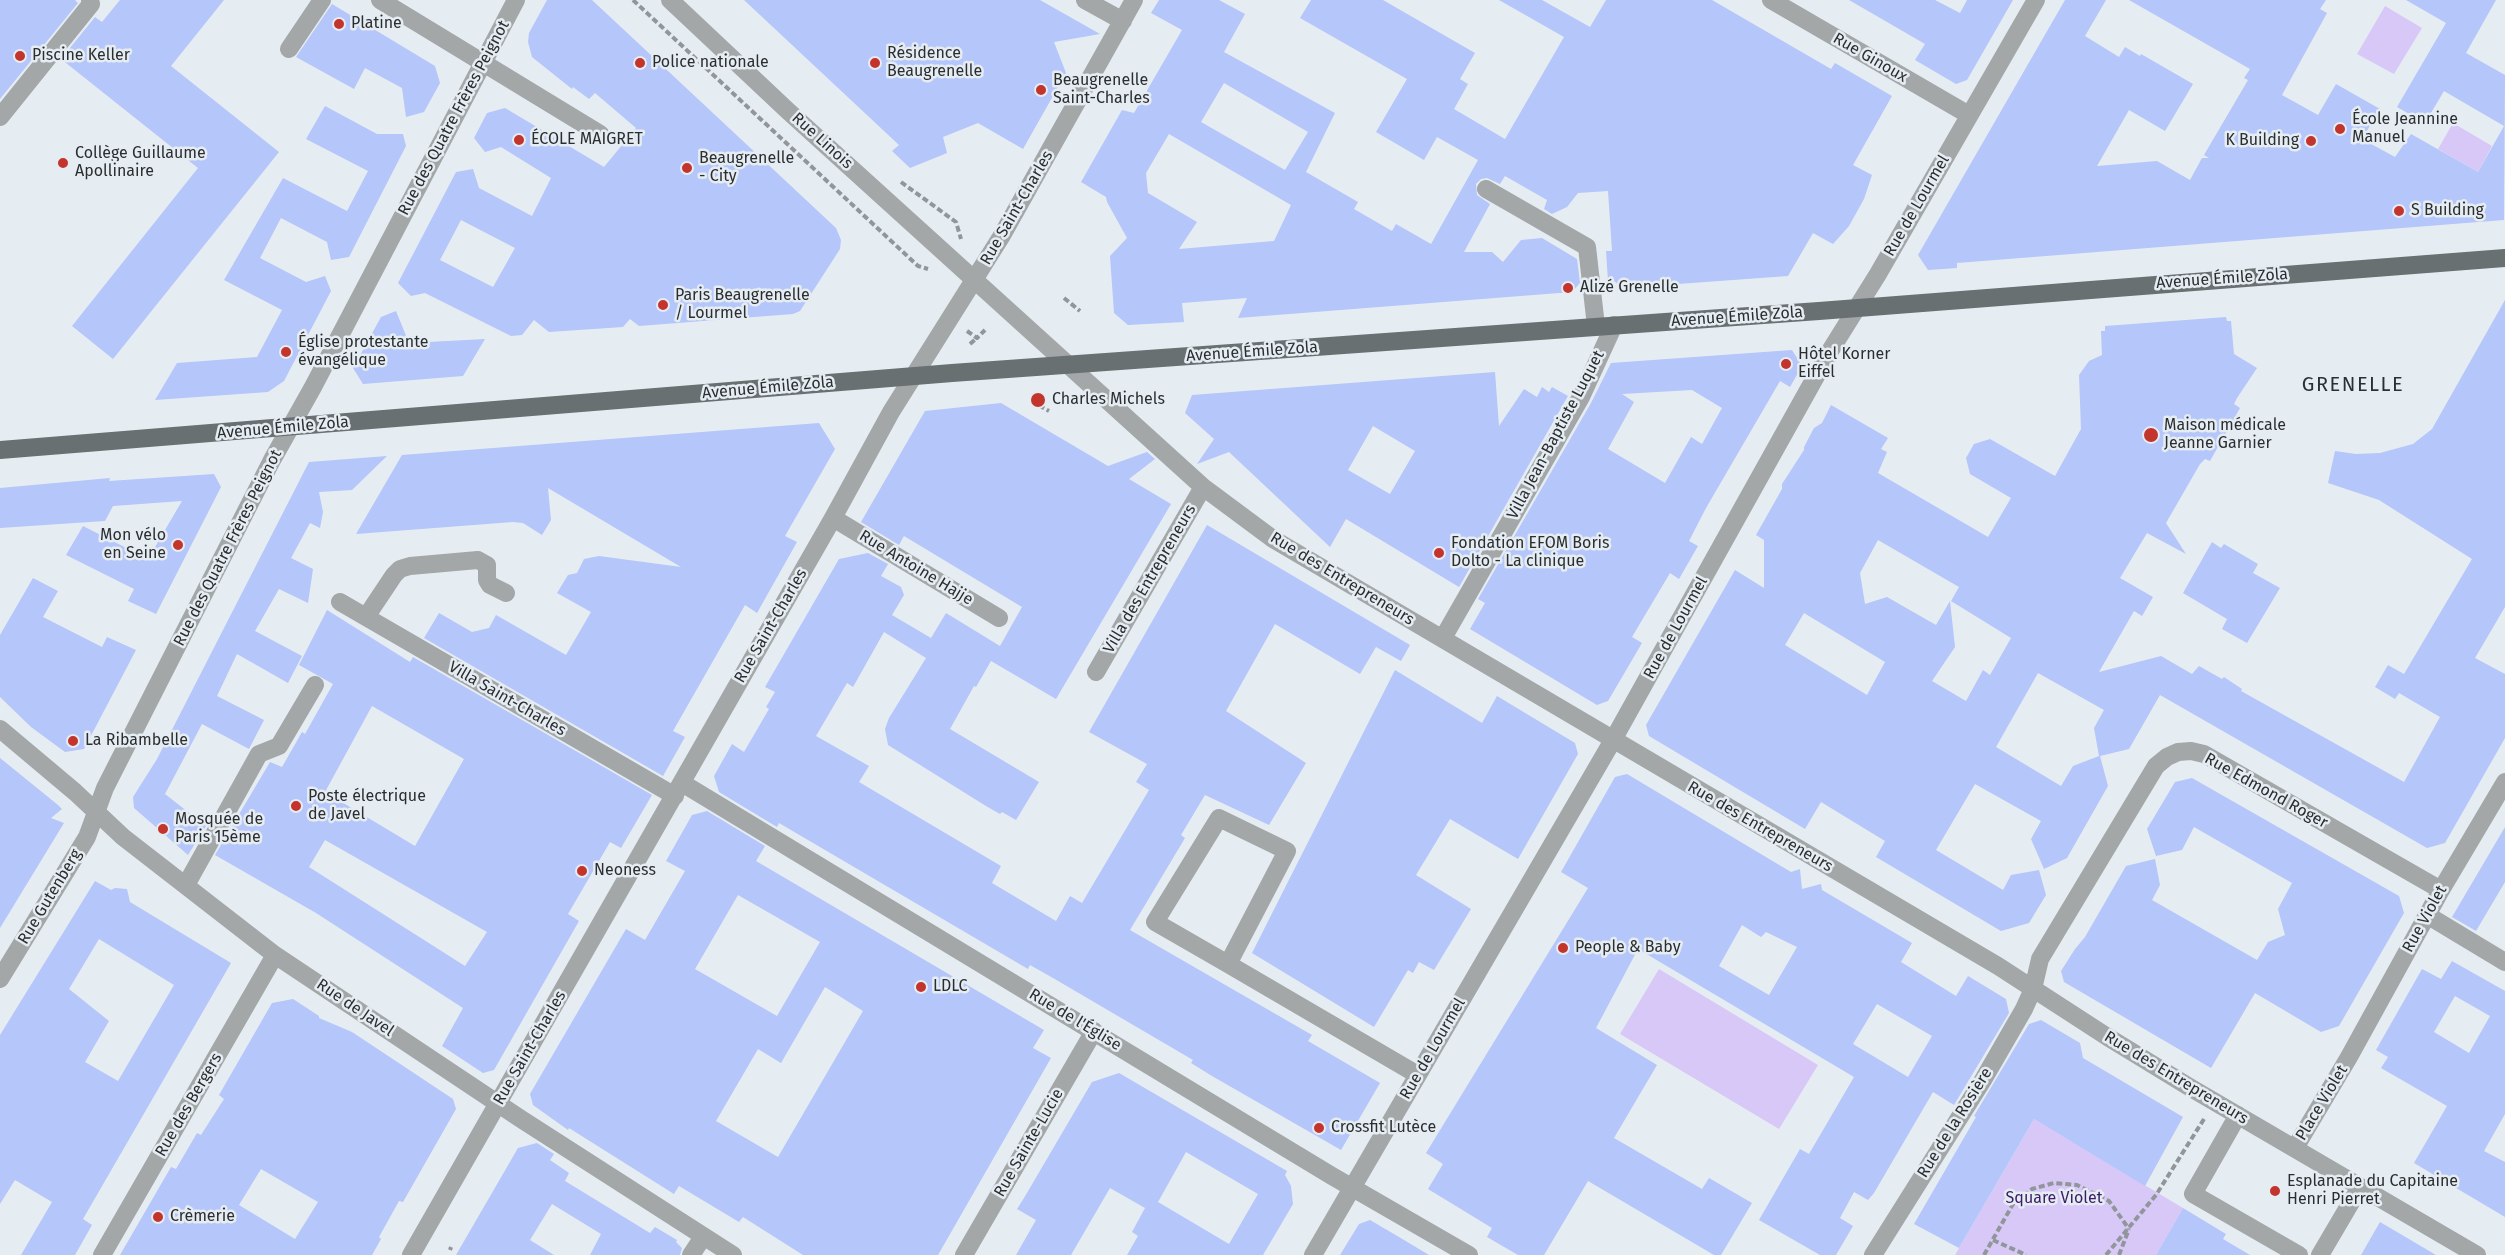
<!DOCTYPE html>
<meta charset="utf-8">
<style>
body{margin:0}
canvas{display:block;background:#e5ecf2}
</style>
<canvas width="2505" height="1255"></canvas>
<script>
const g = document.querySelector('canvas').getContext('2d');
g.lineJoin = 'round';
function paint(path, color) { g.fillStyle = color; g.fill(path, 'evenodd'); }
const shape = rows => new Path2D(rows.map(r => 'M' + r).join(''));
function stroke(path, color, width, dash) { g.strokeStyle = color; g.lineWidth = width; g.lineCap = dash ? 'butt' : 'round'; g.setLineDash(dash || []); g.stroke(path); }
function drawText(font, color, halo, rows, align = 'center') {
  g.font = font + ' "Fira Sans",sans-serif'; g.lineWidth = 5; g.setLineDash([]); g.textBaseline = 'middle'; g.strokeStyle = halo; g.fillStyle = color; for (const [text, x, y, turn = 0] of rows) {
    g.save(); g.translate(x, y); g.rotate((+turn || 0) * Math.PI / 180); g.textAlign = isNaN(turn) ? turn : align; if (halo) g.strokeText(text, 0, 0); g.fillText(text, 0, 0); g.restore();
  }
}
const green = shape([
 [2385,6,2422,28,2394,74,2357,54],
 [2453,123,2492,146,2478,172,2438,149],
 [1659,969,1818,1065,1779,1129,1620,1034],
 [2034,1119,2183,1208,2156,1255,1955,1255]
]);
const building = shape([
 [0,0,75,0,78,3,0,99],
 [120,0,224,0,171,66,279,152,113,359,72,326,198,168,61,59,95,17,102,22],
 [547,0,592,0,836,228,841,240,840,249,800,311,793,314,639,326,630,319,623,327,549,332,534,320,522,335,511,336,425,293,411,296,398,283,456,172,473,169,479,188,532,216,551,178,501,147,485,152,474,138,487,113,505,108,604,167,636,128,595,93,589,99,573,87,572,89,532,57,528,42,529,33],
 [461,220,515,248,493,287,440,260],
 [744,0,1040,0,1100,34,1054,42,1066,73,1023,149,978,123,943,137,947,153,910,168,892,151,899,145],
 [1159,0,1219,0,1245,14,1224,52,1335,113,1306,172,1358,202,1354,209,1392,231,1396,224,1431,244,1478,160,1437,137,1424,160,1376,132,1407,79,1300,18,1311,0,1383,0,1475,53,1460,79,1468,84,1454,109,1505,139,1564,37,1499,0,1542,0,1590,27,1606,0,1712,0,1831,69,1835,63,1892,96,1853,165,1872,175,1864,199,1849,226,1833,244,1813,233,1788,276,1623,288,1614,281,1608,281,1606,251,1612,251,1608,191,1578,193,1567,207,1552,214,1544,209,1547,200,1505,176,1500,184,1487,178,1481,179,1476,184,1477,195,1490,204,1464,252,1492,252,1503,262,1521,240,1542,238,1577,259,1580,283,1572,292,1238,318,1247,298,1182,303,1184,322,1128,325,1114,313,1110,256,1127,238,1107,202,1106,197,1081,182,1122,110,1134,113,1182,30,1151,13],
 [1224,83,1308,132,1285,170,1201,122],
 [1169,134,1291,205,1274,241,1179,249,1197,222,1148,193,1146,173],
 [1849,0,1935,0,1960,13,1967,0,2013,0,1967,80,1956,84,1915,60,1925,44],
 [2065,0,2106,0,2085,36,2119,57,2125,47,2140,56,2141,54,2193,84,2165,131,2129,110,2097,166,2157,161,2190,180,2202,158,2209,158,2204,155,2248,80,2244,78,2250,69,2129,0,2326,0,2320,9,2327,13,2282,95,2318,115,2336,84,2380,109,2362,139,2395,157,2411,134,2478,172,2504,126,2444,91,2425,123,2397,107,2446,23,2406,0,2496,0,2466,53,2505,75,2504,220,1957,263,1957,268,1928,270,1918,255],
 [332,4,435,66,440,83,424,112,406,117,402,88,365,68,354,89,296,57],
 [325,106,377,134,403,134,406,146,349,257,331,260,327,242,281,218,260,258,306,282,325,276,331,291,284,381,268,392,155,400,177,363,257,357,282,310,224,280,283,178,347,211,368,171,306,139],
 [2505,300,2505,607,2475,658,2505,674,2505,738,2445,843,2427,848,2160,695,2129,749,2100,756,2108,786,2067,858,2044,869,2031,839,2041,821,1975,784,1936,850,2003,890,2011,875,2039,870,2046,895,2029,923,2001,931,1876,857,1885,841,1821,802,1805,829,1649,736,1646,725,1735,570,1764,588,1764,540,1756,535,1782,489,1782,484,1804,450,1804,447,1814,428,1822,423,1831,405,1888,438,1881,449,1887,452,1878,473,1988,537,2011,498,1970,474,1966,458,1974,444,1990,439,2055,476,2081,429,2079,375,2089,361,2102,355,2101,331,2105,331,2105,326,2226,317,2227,321,2231,321,2234,354,2257,368,2237,398,2234,404,2240,408,2210,461,2205,459,2200,464,2166,523,2186,554,2147,533,2120,578,2153,597,2142,616,2134,611,2099,672,2161,656,2192,674,2199,666,2222,679,2224,677,2242,689,2241,691,2404,782,2440,717,2399,693,2395,699,2375,687,2388,665,2404,674,2472,559,2379,500,2328,483,2335,451,2356,454,2380,453,2413,444,2432,429],
 [1878,540,1959,587,1951,601,2011,638,1990,675,1983,670,1966,701,1932,681,1955,647,1950,601,1936,625,1887,597,1865,604,1860,573],
 [1804,613,1885,662,1867,695,1785,645],
 [2038,673,2104,710,2094,728,2099,756,2073,766,2061,786,1996,747],
 [396,311,409,343,485,339,463,376,363,384,353,368,381,317],
 [1792,350,1802,366,1790,387,1780,381,1706,508,1689,541,1698,546,1679,579,1670,573,1632,637,1642,643,1608,701,1597,705,1470,629,1485,603,1478,599,1591,403,1611,363],
 [1692,390,1722,408,1702,444,1691,437,1665,483,1608,449,1634,402,1622,394],
 [1495,372,1499,426,1524,389,1537,397,1542,387,1549,392,1552,387,1568,396,1459,587,1346,519,1330,547,1229,452,1197,464,1214,439,1185,413,1192,395],
 [1373,426,1415,451,1390,494,1348,470],
 [1001,403,1108,466,1147,452,1155,459,1129,479,1171,504,1056,699,991,661,976,687,974,686,950,729,1039,782,1016,820,1002,812,1000,814,986,806,888,745,885,729,889,718,926,658,884,632,853,687,847,683,816,736,869,766,859,782,1001,866,992,883,1056,921,1070,896,1082,903,1149,790,1136,782,1147,764,1089,732,1207,525,1410,645,1401,661,1376,647,1360,674,1275,624,1226,711,1306,763,1269,825,1205,795,1181,835,1185,838,1130,930,1312,1035,1308,1041,1380,1083,1341,1150,1212,1076,1191,1063,1193,1060,1053,978,1030,965,1028,969,779,823,777,827,719,792,714,776,732,744,744,752,769,709,766,707,775,692,765,687,839,559,868,553,888,564,881,576,901,587,904,595,892,615,931,638,946,613,1000,646,1022,607,904,536,899,545,861,522,925,411],
 [819,423,835,449,785,536,797,542,757,613,745,605,673,731,685,737,663,776,424,638,439,613,472,632,489,628,496,615,566,655,591,612,557,593,568,575,577,573,584,559,599,556,681,567,548,488,551,520,542,535,523,523,513,522,356,534,402,455],
 [387,456,352,490,319,492,323,512,320,528,310,523,291,558,313,569,308,603,279,589,255,631,302,656,288,683,237,654,217,696,264,720,249,749,202,724,165,794,206,826,188,855,134,808,133,797,157,759,309,462],
 [214,474,221,487,156,614,128,601,134,589,66,555,83,526,148,559,182,501,113,506,105,521,0,528,0,488,110,478,109,481],
 [2212,542,2221,548,2224,544,2258,564,2253,573,2280,588,2247,643,2222,629,2227,619,2183,593],
 [33,578,58,591,43,617,102,647,107,637,136,650,84,749,65,752,31,727,0,697,0,635],
 [327,610,410,662,413,657,652,795,621,848,610,842,568,914,579,921,494,1070,483,1073,442,1046,463,1008,316,913,215,855,270,762,282,767,302,732,305,734,333,684,299,665],
 [372,706,464,759,415,846,325,792],
 [325,840,487,932,465,966,309,867],
 [1395,670,1482,723,1497,696,1575,743,1578,754,1518,859,1450,819,1416,875,1471,909,1434,970,1419,962,1413,973,1408,970,1374,1027,1252,953],
 [0,758,58,805,62,809,51,818,64,823,0,928],
 [1627,774,1791,872,1800,869,1802,889,1821,884,1822,890,1912,943,1901,962,1956,996,1968,976,2006,999,2009,1013,1954,1105,1933,1092,1874,1193,1868,1200,1854,1192,1840,1218,1853,1226,1836,1255,1820,1255,1759,1220,1800,1149,1809,1154,1854,1077,1638,949,1596,1028,1657,1065,1614,1138,1702,1189,1709,1178,1752,1203,1721,1255,1714,1255,1588,1181,1544,1255,1518,1255,1487,1237,1492,1228,1428,1189,1443,1164,1426,1153,1588,888,1561,872,1615,777],
 [1742,925,1761,937,1766,932,1797,947,1769,995,1719,966],
 [1877,1004,1932,1036,1908,1077,1853,1044],
 [2192,778,2399,896,2404,913,2339,1026,2321,1032,2255,993,2211,1068,2064,982,2061,971,2075,949,2085,937,2126,866,2155,859,2160,885,2152,900,2257,960,2268,942,2285,935,2278,909,2292,883,2194,827,2182,850,2156,856,2147,829,2175,782],
 [707,811,765,846,756,861,1044,1030,1033,1048,1051,1058,938,1255,803,1255,743,1217,739,1222,679,1186,674,1194,569,1128,568,1130,533,1105,530,1094,626,929,645,940,685,871,666,861,692,815],
 [738,895,820,942,777,1016,695,969],
 [825,987,863,1011,778,1157,716,1121,758,1049,781,1063],
 [2505,827,2505,882,2476,931,2452,917],
 [95,881,111,890,115,888,127,889,130,902,231,963,83,1219,92,1225,75,1255,21,1255,52,1202,15,1180,0,1204,0,1035],
 [99,939,174,985,118,1081,85,1062,109,1021,69,989],
 [2452,961,2505,991,2505,1114,2484,1151,2505,1162,2505,1217,2414,1163,2447,1106,2381,1068,2388,1057,2376,1050,2422,969,2441,979],
 [2455,996,2490,1016,2469,1053,2434,1032],
 [293,999,319,1016,319,1018,352,1032,453,1099,456,1109,403,1202,399,1201,379,1237,381,1239,372,1255,120,1255,171,1167,176,1169,197,1133,201,1135,224,1099,219,1095,272,1003],
 [261,1169,318,1202,295,1239,239,1205],
 [2041,1020,2080,1043,2083,1058,2183,1117,2145,1186,2034,1119,1959,1248,1914,1224,1976,1117,1974,1116,2029,1024],
 [1119,1073,1287,1171,1285,1175,1291,1186,1293,1204,1263,1255,1127,1255,1138,1236,1132,1232,1145,1208,1110,1188,1071,1255,1016,1255,1036,1220,1017,1209,1024,1198,1092,1082],
 [1186,1152,1258,1194,1229,1244,1158,1202],
 [537,1143,554,1154,550,1160,569,1173,565,1181,650,1233,655,1227,677,1240,676,1242,682,1248,680,1255,590,1255,601,1234,552,1204,530,1240,554,1255,456,1255,518,1148],
 [2183,1208,2226,1234,2223,1239,2250,1255,2156,1255],
 [1370,1220,1399,1237,1429,1255,1340,1255,1359,1224],
 [2380,1222,2436,1255,2361,1255]
]);
const path = shape([
 [633,0,918,266,928,269],
 [901,182,956,222,961,239],
 [1064,298,1080,311],
 [967,331,977,338,985,330],
 [970,344,977,338],
 [1031,401,1049,411],
 [1993,1240,2026,1255],
 [450,1250,451,1247],
 [1984,1255,2013,1204,2032,1189,2054,1183,2077,1185,2109,1201,2129,1229],
 [2106,1255,2156,1195,2204,1119],
 [2119,1255,2129,1229]
]);
const minor = shape([
 [380,0,600,134],
 [670,0,788,111,1203,487,1273,539,1998,966,2106,1036,2191,1088,2477,1255],
 [1085,0,1123,21],
 [1771,0,1969,115],
 [289,49,322,0],
 [0,117,91,4,90,0],
 [1486,189,1587,247,1596,326],
 [833,518,999,618],
 [340,602,675,796],
 [366,617,394,575,400,569,410,566,478,560,487,565,487,580,490,585,506,593],
 [1443,638,1581,397,1614,325],
 [1096,672,1203,487],
 [0,729,75,792,123,837,275,955,521,1119,733,1255],
 [682,783,1332,1176,1469,1255],
 [186,885,259,754,279,746,315,685],
 [2427,915,2505,962],
 [1228,964,1155,922,1219,818,1287,851,1228,964,1418,1075],
 [0,979,87,837,105,788,272,460,313,387,516,0],
 [2238,1115,2193,1194,2299,1255],
 [2295,1148,2349,1057,2441,890,2505,782],
 [102,1255,275,955],
 [411,1255,833,518,891,412,1001,237,1134,0],
 [691,1255,703,1237],
 [964,1255,1094,1031],
 [1313,1255,1613,740,1830,351,1878,274,2036,0],
 [1873,1255,1983,1080,2024,1009,2033,989,2040,959,2156,766,2167,757,2178,752,2191,751,2204,754,2441,890],
 [2320,1255,2360,1187]
]);
const major = shape([
 [0,450,952,373,1819,311,2505,258]
]);
const markers = [
 [339,24,6,"#c2342c"],
 [20,56,6,"#c2342c"],
 [640,63,6,"#c2342c"],
 [875,63,6,"#c2342c"],
 [1041,90,6,"#c2342c"],
 [2340,129,6,"#c2342c"],
 [519,140,6,"#c2342c"],
 [2311,141,6,"#c2342c"],
 [63,163,6,"#c2342c"],
 [687,168,6,"#c2342c"],
 [2399,211,6,"#c2342c"],
 [1568,288,6,"#c2342c"],
 [663,305,6,"#c2342c"],
 [286,352,6,"#c2342c"],
 [1786,364,6,"#c2342c"],
 [1038,400,8,"#c2342c"],
 [2151,435,8,"#c2342c"],
 [178,545,6,"#c2342c"],
 [1439,553,6,"#c2342c"],
 [73,741,6,"#c2342c"],
 [296,806,6,"#c2342c"],
 [163,829,6,"#c2342c"],
 [582,871,6,"#c2342c"],
 [1563,948,6,"#c2342c"],
 [921,987,6,"#c2342c"],
 [1319,1128,6,"#c2342c"],
 [2275,1191,6,"#c2342c"],
 [158,1217,6,"#c2342c"]
];
const poiNames = [
 ["Platine",351,24],
 ["Résidence",887,54],
 ["Beaugrenelle",887,72],
 ["Piscine Keller",32,56],
 ["Police nationale",652,63],
 ["Beaugrenelle",1053,81],
 ["Saint-Charles",1053,99],
 ["École Jeannine",2352,120],
 ["Manuel",2352,138],
 ["ÉCOLE MAIGRET",531,140],
 ["K Building",2299,141,"right"],
 ["Collège Guillaume",75,154],
 ["Apollinaire",75,172],
 ["Beaugrenelle",699,159],
 ["- City",699,177],
 ["S Building",2411,211],
 ["Alizé Grenelle",1580,288],
 ["Paris Beaugrenelle",675,296],
 ["/ Lourmel",675,314],
 ["Église protestante",298,343],
 ["évangélique",298,361],
 ["Hôtel Korner",1798,355],
 ["Eiffel",1798,373],
 ["Charles Michels",1052,400],
 ["Maison médicale",2164,426],
 ["Jeanne Garnier",2164,444],
 ["Mon vélo",166,536,"right"],
 ["en Seine",166,554,"right"],
 ["Fondation EFOM Boris",1451,544],
 ["Dolto - La clinique",1451,562],
 ["La Ribambelle",85,741],
 ["Poste électrique",308,797],
 ["de Javel",308,815],
 ["Mosquée de",175,820],
 ["Paris 15ème",175,838],
 ["Neoness",594,871],
 ["People & Baby",1575,948],
 ["LDLC",933,987],
 ["Crossfit Lutèce",1331,1128],
 ["Esplanade du Capitaine",2287,1182],
 ["Henri Pierret",2287,1200],
 ["Crèmerie",170,1217]
];
const streetNames = [
 ["Rue Ginoux",1870,58,30],
 ["Rue des Quatre Frères Peignot",454,118,-62],
 ["Rue Linois",822,141,42],
 ["Rue de Lourmel",1917,206,-60],
 ["Rue Saint-Charles",1017,208,-60],
 ["Avenue Émile Zola",2222,279,-4],
 ["Avenue Émile Zola",1737,317,-4],
 ["Avenue Émile Zola",1252,352,-4],
 ["Avenue Émile Zola",768,388,-5],
 ["Avenue Émile Zola",283,428,-5],
 ["Villa Jean-Baptiste Luquet",1556,435,-62],
 ["Rue des Quatre Frères Peignot",228,548,-63],
 ["Rue Antoine Hajje",916,568,31],
 ["Villa des Entrepreneurs",1150,579,-60],
 ["Rue des Entrepreneurs",1342,579,31],
 ["Rue Saint-Charles",771,626,-60],
 ["Rue de Lourmel",1676,628,-61],
 ["Villa Saint-Charles",507,699,30],
 ["Rue Edmond Roger",2266,791,29],
 ["Rue des Entrepreneurs",1760,827,30],
 ["Rue Gutenberg",50,897,-59],
 ["Rue Violet",2425,919,-61],
 ["Rue de Javel",355,1008,34],
 ["Rue de l'Église",1075,1020,31],
 ["Rue Saint-Charles",530,1048,-60],
 ["Rue de Lourmel",1433,1049,-60],
 ["Rue des Entrepreneurs",2176,1078,31],
 ["Place Violet",2322,1103,-59],
 ["Rue des Bergers",189,1105,-60],
 ["Rue de la Rosière",1955,1123,-58],
 ["Rue Sainte-Lucie",1029,1143,-60]
];
const parkNames = [
 ["Square Violet",2054,1199]
];
const quarterNames = [
 ["GRENELLE",2353,385]
];
paint(green, '#d8c8f7');
paint(building, '#b5c6fa');
stroke(path, '#91969a', 4, [6, 3]);
stroke(minor, '#a3a7a8', 18);
stroke(major, '#687071', 18);
for (const [x, y, r, color] of markers) { const dot = new Path2D(); dot.arc(x, y, r, 0, 2 * Math.PI); g.fillStyle = color; g.fill(dot); stroke(dot, '#e5ecf2', 2); }
drawText('16px', '#2b2e30', '#e5ecf2', poiNames, 'left');
drawText('16px', '#2b2e30', '#e5ecf2', streetNames);
drawText('16px', '#3d1b66', '#e5ecf2', parkNames);
g.letterSpacing = '1.5px';
drawText('20px', '#2b3035', '#e5ecf2', quarterNames);
g.letterSpacing = '0px';
</script>
